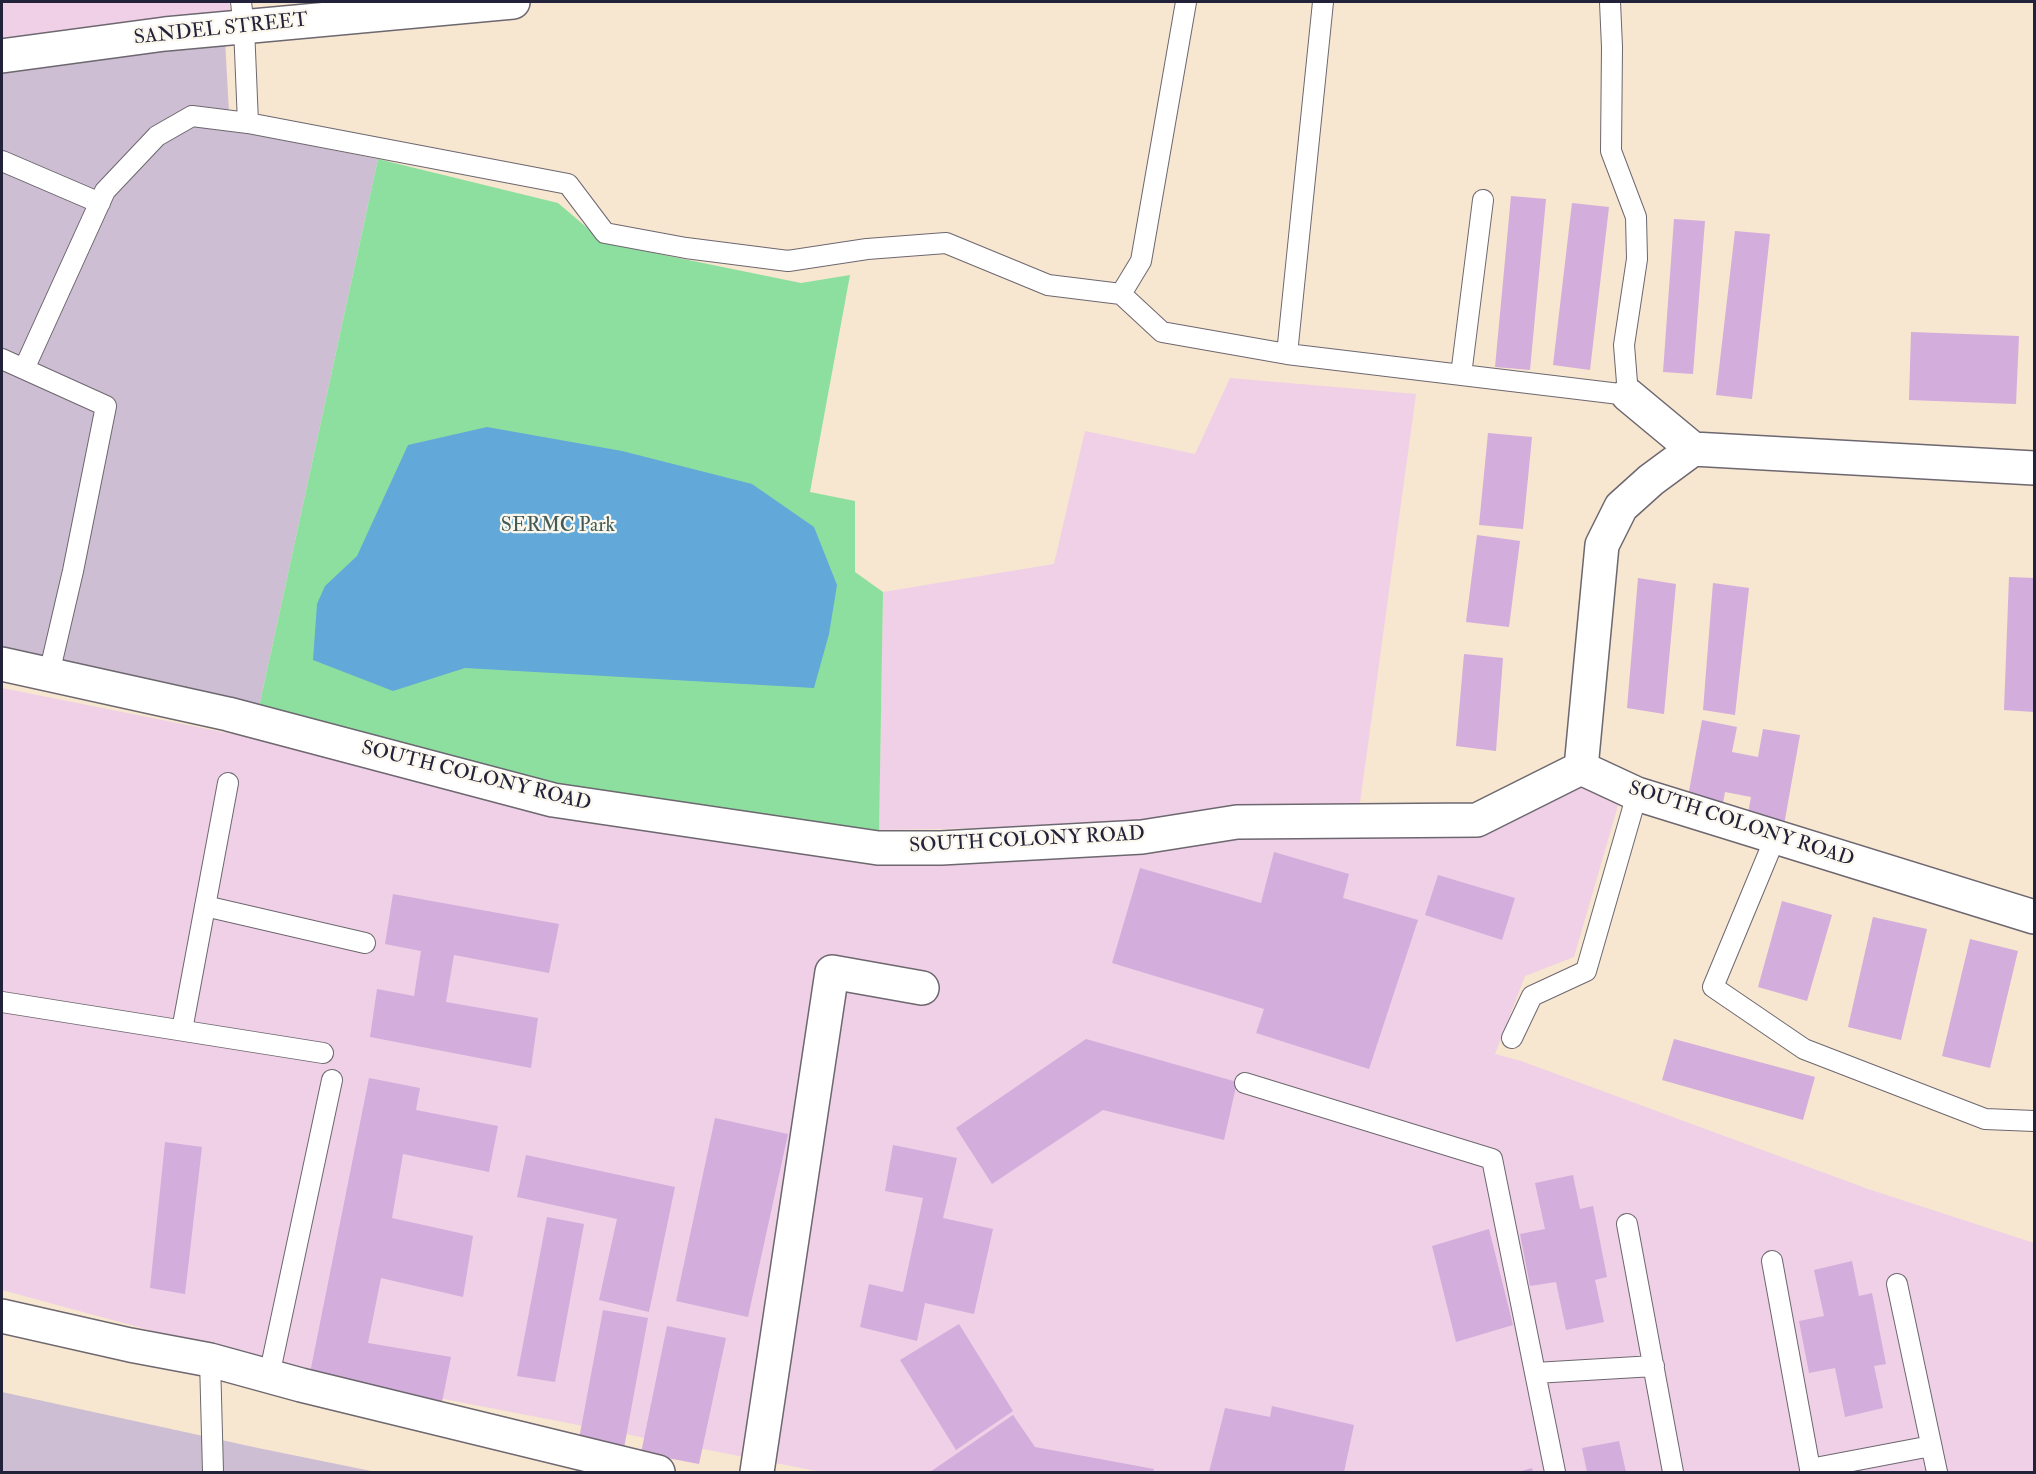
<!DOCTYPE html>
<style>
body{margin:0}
#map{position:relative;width:2036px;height:1474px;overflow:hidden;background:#f7e6d0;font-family:"IM FELL Double Pica",serif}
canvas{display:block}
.frame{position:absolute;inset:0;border:3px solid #22223b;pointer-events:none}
</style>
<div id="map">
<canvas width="2036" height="1474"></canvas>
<div class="frame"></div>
</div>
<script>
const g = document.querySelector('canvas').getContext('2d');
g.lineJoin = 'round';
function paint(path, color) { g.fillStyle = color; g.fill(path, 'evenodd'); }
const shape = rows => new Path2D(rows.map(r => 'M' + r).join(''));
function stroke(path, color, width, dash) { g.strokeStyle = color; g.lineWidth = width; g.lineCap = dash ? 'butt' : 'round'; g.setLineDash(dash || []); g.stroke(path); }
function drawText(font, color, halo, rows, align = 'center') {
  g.font = font + ' "IM FELL Double Pica",serif'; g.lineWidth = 4.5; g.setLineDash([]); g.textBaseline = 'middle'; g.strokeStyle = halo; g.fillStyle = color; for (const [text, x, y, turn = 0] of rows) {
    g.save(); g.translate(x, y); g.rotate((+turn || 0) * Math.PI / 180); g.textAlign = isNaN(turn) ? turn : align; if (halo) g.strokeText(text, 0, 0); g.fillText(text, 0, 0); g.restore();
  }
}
const built = shape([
 [2,2,229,2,231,15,2,46],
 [1230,378,1416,394,1359,810,1153,825,879,830,883,592,1054,564,1085,431,1195,454],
 [2,688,873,862,1218,836,1481,829,1579,778,1621,795,1574,957,1525,976,1495,1054,1521,1061,1868,1189,2034,1243,2034,1472,822,1472,304,1372,2,1290]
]);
const industrial = shape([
 [225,40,230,130,378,159,258,712,2,652,2,68],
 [2,1392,258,1448,376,1472,2,1472]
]);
const green = shape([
 [378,159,558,203,605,243,801,283,850,275,810,492,855,501,855,572,883,592,879,835,559,790,258,712]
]);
const water = shape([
 [487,427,622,451,752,484,814,527,837,585,829,634,814,688,465,668,393,691,313,660,317,604,325,586,357,556,408,445]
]);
const building = shape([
 [1511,196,1546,199,1530,370,1495,367],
 [1572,203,1609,207,1590,370,1553,365],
 [1674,219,1705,221,1693,374,1663,372],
 [1735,231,1770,234,1752,399,1716,395],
 [1911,332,2019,336,2016,404,1909,400],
 [1488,433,1532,437,1523,529,1479,525],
 [1477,535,1520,541,1509,627,1466,622],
 [2009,577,2034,578,2034,712,2004,710],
 [1638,578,1676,584,1664,714,1627,708],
 [1713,583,1749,588,1735,715,1703,710],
 [1464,654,1503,658,1496,751,1456,746],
 [1702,720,1737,727,1732,752,1758,757,1763,729,1800,735,1784,825,1747,819,1751,797,1725,792,1722,809,1687,802],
 [1274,852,1349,874,1343,898,1418,920,1369,1069,1256,1033,1264,1009,1112,963,1140,868,1261,903],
 [1438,875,1515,898,1502,940,1425,915],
 [393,894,559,924,549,973,454,955,446,1002,538,1018,531,1068,370,1037,377,989,414,996,421,951,385,944],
 [1782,901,1832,915,1807,1001,1758,987],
 [1873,917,1927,929,1901,1040,1848,1027],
 [1970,939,2018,951,1990,1068,1942,1056],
 [1086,1039,1237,1082,1224,1140,1103,1110,992,1184,956,1128],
 [1674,1039,1815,1077,1803,1120,1662,1080],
 [369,1078,420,1088,416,1110,498,1126,489,1172,403,1154,392,1218,473,1236,463,1297,381,1278,368,1343,451,1357,442,1402,310,1373],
 [715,1118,788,1134,748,1317,676,1301],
 [165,1142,202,1147,185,1294,150,1288],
 [893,1145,957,1158,943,1218,993,1229,974,1314,925,1303,917,1341,860,1327,869,1284,903,1292,923,1198,885,1191],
 [526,1155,675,1187,649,1312,599,1300,617,1219,517,1197],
 [1573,1175,1580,1209,1593,1206,1607,1277,1595,1280,1604,1322,1566,1330,1556,1282,1530,1286,1520,1234,1545,1229,1535,1183],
 [547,1217,584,1224,555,1382,517,1376],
 [1489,1229,1513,1325,1456,1342,1432,1246],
 [1852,1261,1859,1296,1872,1293,1886,1364,1874,1366,1883,1408,1845,1417,1835,1368,1809,1373,1799,1321,1824,1316,1814,1270],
 [603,1310,648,1318,624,1448,579,1439],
 [959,1324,1013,1411,956,1450,900,1360],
 [667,1326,726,1338,699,1464,641,1453],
 [1272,1406,1354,1425,1344,1472,1209,1472,1225,1408,1270,1417],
 [1013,1415,1035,1447,1154,1469,1153,1472,930,1472],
 [1619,1441,1626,1472,1587,1472,1582,1448],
 [1532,1468,1533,1472,1518,1472]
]);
const lane = shape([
 [241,2,244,27,248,123,568,184,605,233,686,248,788,261,867,249,946,243,1048,285,1121,294,1162,332,1287,354,1628,395,1624,345,1637,259,1636,217,1611,151,1612,47,1610,2],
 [2,161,100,203],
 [1121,294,1141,261,1186,2],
 [1287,354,1323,2],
 [2,359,106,406,73,571,49,674],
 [24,369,105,191,157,136,192,116,248,123],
 [1461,375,1483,200],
 [1775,838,1713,987,1804,1049,1985,1119,2034,1121],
 [205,906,365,943],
 [2,1002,323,1053],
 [182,1030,228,783],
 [1512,1038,1532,996,1586,971,1637,794],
 [1245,1083,1492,1159,1555,1472],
 [1627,1224,1673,1472],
 [1772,1261,1810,1469],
 [1897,1284,1937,1472],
 [210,1360,213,1472],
 [1535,1373,1654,1366],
 [269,1376,332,1080],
 [1810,1472,1810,1469,1931,1446]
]);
const street = shape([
 [2,56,165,34,513,2],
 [1628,395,1693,449,2034,468],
 [2,664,228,714,553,800,878,848,941,848,1142,837,1237,822,1477,820,1581,768,1637,794,2034,917],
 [1581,768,1602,545,1621,507,1651,480,1693,449],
 [2,1316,130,1345,210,1360,301,1385,658,1472],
 [757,1472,832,972,922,988]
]);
const streetNames = [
 ["SANDEL STREET",221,30,-6],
 ["SOUTH COLONY ROAD",476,777,14],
 ["SOUTH COLONY ROAD",1741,825,18],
 ["SOUTH COLONY ROAD",1027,841,-3]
];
const parkNames = [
 ["SERMC Park",558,527]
];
paint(built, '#efd0e7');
paint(industrial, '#cdbed3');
paint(green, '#8ddfa0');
paint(water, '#62a8d8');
paint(building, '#d3addc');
stroke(lane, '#6d676f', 22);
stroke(street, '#6d676f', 36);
stroke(lane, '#fff', 20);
stroke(street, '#fff', 33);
drawText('20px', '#22223b', '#fbf7ec', streetNames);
drawText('20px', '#425b59', '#fbf7ec', parkNames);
</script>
